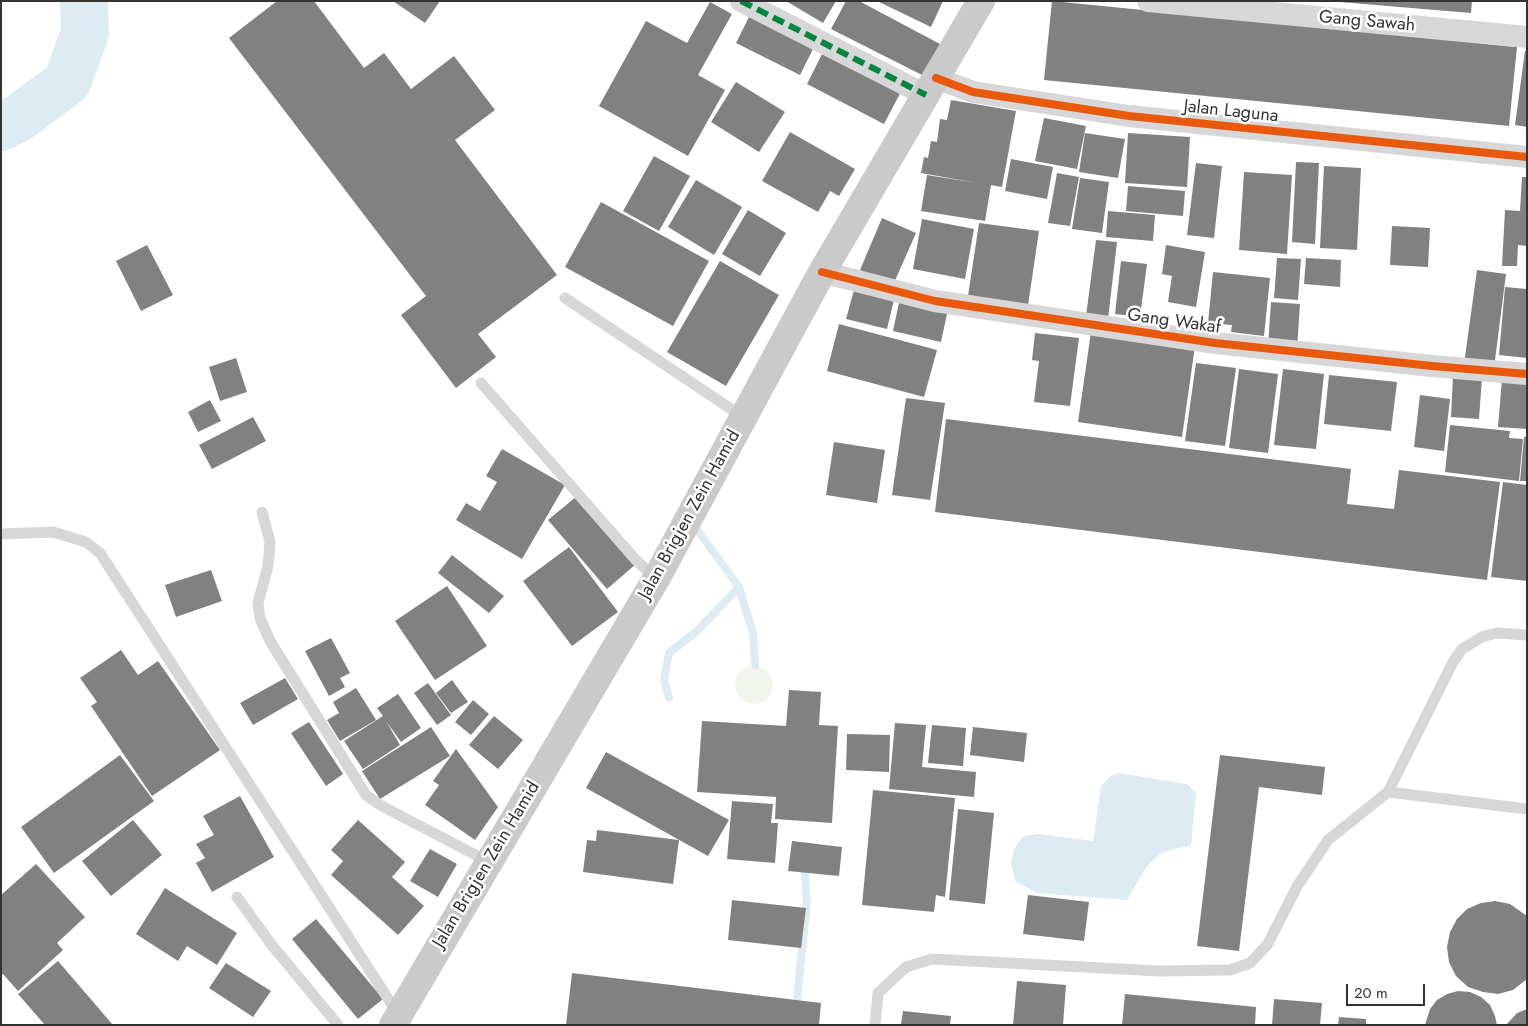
<!DOCTYPE html>
<style>
body{margin:0}
#map{position:relative;width:1528px;height:1026px;overflow:hidden;background:#fff;font-family:Jost,sans-serif}
canvas{display:block}
.frame{position:absolute;inset:0;border:2px solid #333;pointer-events:none}
.scale{position:absolute;left:1346px;top:984px;width:79px;height:22px;box-sizing:border-box;border:2px solid #333;border-top:0;padding-left:6px;font-size:15px;line-height:18px;white-space:nowrap;color:#333;-webkit-text-stroke:4px #fff;paint-order:stroke}
</style>
<div id="map">
<canvas width="1528" height="1026"></canvas>
<div class="frame"></div>
<div class="scale">20 m</div>
</div>
<script>
const g = document.querySelector('canvas').getContext('2d');
g.lineJoin = 'round';
function paint(path, color) { g.fillStyle = color; g.fill(path, 'evenodd'); }
const shape = rows => new Path2D(rows.map(r => 'M' + r).join(''));
function stroke(path, color, width, dash) { g.strokeStyle = color; g.lineWidth = width; g.lineCap = dash ? 'butt' : 'round'; g.setLineDash(dash || []); g.stroke(path); }
function drawText(font, color, halo, rows, align = 'center') {
  g.font = font + ' Jost,sans-serif'; g.lineWidth = 5; g.setLineDash([]); g.textBaseline = 'middle'; g.strokeStyle = halo; g.fillStyle = color; for (const [text, x, y, turn = 0] of rows) {
    g.save(); g.translate(x, y); g.rotate((+turn || 0) * Math.PI / 180); g.textAlign = isNaN(turn) ? turn : align; if (halo) g.strokeText(text, 0, 0); g.fillText(text, 0, 0); g.restore();
  }
}
const green = shape([
 '735 685a19 19 0 1 1 38 0a19 19 0 1 1-38 0Z'
]);
const water = shape([
 [1119,773,1187,784,1196,793,1191,846,1173,849,1159,855,1147,866,1127,900,1037,893,1015,881,1011,864,1014,849,1023,836,1039,834,1093,841,1101,786,1109,777]
]);
const stream = shape([
 [693,524,739,587,753,633,755,665],
 [669,698,664,680,669,653,697,631,739,587],
 [796,1010,807,901,804,862]
]);
const river = shape([
 [1,127,20,117,67,82,85,33,84,1]
]);
const building = shape([
 [277,1,314,1,364,68,384,53,411,89,454,56,495,110,455,140,557,275,478,334,496,357,456,388,401,315,426,296,229,38],
 [393,1,440,1,425,23],
 [786,1,836,1,823,23],
 [846,1,859,1,940,44,924,76,831,29],
 [877,1,943,1,931,27],
 [1052,1,1517,47,1509,126,1044,80],
 [1328,1,1472,1,1471,13],
 [710,2,732,14,698,75,725,90,688,156,599,106,646,21,687,43],
 [750,15,814,47,800,75,736,43],
 [827,44,905,84,884,124,807,84],
 [1525,51,1527,51,1527,127,1515,125],
 [736,82,785,112,759,152,711,122],
 [951,100,1016,111,1002,187,991,185,985,221,921,211,927,175,977,183,921,173,924,157,928,158,931,141,937,142,940,119,947,120],
 [1044,118,1086,126,1077,169,1035,161],
 [790,132,855,169,839,196,830,191,818,212,762,181],
 [1085,133,1125,139,1118,178,1079,172],
 [1128,133,1190,137,1187,187,1125,183],
 [654,156,690,176,659,231,623,211],
 [1011,159,1053,167,1047,199,1005,191],
 [1296,162,1319,163,1315,244,1292,242],
 [1196,163,1222,166,1214,238,1187,235],
 [1324,166,1361,168,1357,250,1320,248],
 [1244,172,1292,175,1287,254,1239,250],
 [1057,173,1079,177,1070,226,1048,223],
 [1522,177,1527,177,1527,246,1518,245,1517,266,1502,266,1505,210,1520,211],
 [1080,178,1109,182,1102,233,1072,229],
 [696,180,742,207,714,255,668,227],
 [1128,186,1185,191,1183,216,1126,211],
 [601,202,709,261,673,326,565,267],
 [748,210,786,233,760,276,722,254],
 [1108,211,1155,215,1153,241,1106,237],
 [882,218,916,233,893,285,860,270],
 [922,219,974,229,965,279,913,269],
 [979,223,1039,231,1027,312,967,303],
 [1392,226,1430,228,1428,267,1390,265],
 [1096,240,1117,242,1108,319,1086,316],
 [147,245,173,295,141,311,116,261],
 [1166,245,1205,252,1196,307,1168,302,1172,276,1162,274],
 [1277,258,1301,259,1298,300,1274,298],
 [1306,258,1341,260,1340,287,1304,284],
 [720,261,779,295,726,386,667,352],
 [1121,261,1147,264,1140,317,1115,314],
 [1477,270,1506,274,1494,368,1464,364],
 [1213,272,1270,278,1264,336,1231,332,1232,325,1208,323],
 [1505,287,1527,289,1527,358,1499,355],
 [854,290,894,300,887,329,846,319],
 [900,298,948,309,941,342,893,331],
 [1271,302,1300,304,1297,349,1268,347],
 [839,324,937,350,924,397,827,371],
 [1091,332,1195,346,1182,437,1078,422],
 [1035,333,1079,338,1070,406,1034,402,1039,361,1032,360],
 [236,358,247,392,220,401,209,367],
 [1196,363,1236,368,1225,446,1185,441],
 [1239,369,1278,374,1268,453,1229,448],
 [1283,369,1324,374,1316,449,1274,445],
 [1329,375,1397,382,1391,431,1324,424],
 [1453,376,1482,378,1479,419,1451,417],
 [1502,379,1527,381,1527,429,1498,427],
 [1420,395,1450,399,1444,451,1414,447],
 [906,398,945,403,930,500,892,495],
 [210,400,221,421,198,432,188,412],
 [253,417,266,441,212,469,199,445],
 [946,419,1351,469,1347,504,1394,509,1399,470,1500,482,1487,580,935,512],
 [1450,425,1510,431,1509,438,1523,439,1519,481,1445,472],
 [1524,437,1527,437,1527,481,1520,481],
 [834,442,885,450,877,503,826,495],
 [502,449,565,485,522,559,456,520,466,503,480,511,497,482,486,476],
 [1503,482,1527,485,1527,581,1491,577],
 [577,496,636,564,607,589,548,520],
 [569,547,618,612,572,646,523,581],
 [452,555,504,596,489,613,438,573],
 [211,570,222,601,176,617,165,585],
 [447,586,487,646,435,680,395,621],
 [331,638,350,673,340,678,345,687,329,696,305,651],
 [121,650,138,675,158,661,220,750,152,796,91,706,97,702,80,678],
 [285,678,298,699,253,725,240,703],
 [452,680,468,702,451,713,436,693],
 [428,683,451,715,437,725,414,693],
 [356,688,376,720,340,741,327,720,339,713,333,702],
 [789,690,821,692,819,725,838,726,832,823,775,819,776,797,697,792,702,721,786,726],
 [398,694,421,728,401,742,386,721,400,745,363,769,344,741,383,716,377,708],
 [473,700,489,714,471,735,455,722],
 [494,716,523,740,498,769,469,745],
 [309,722,343,774,326,786,291,733],
 [895,723,926,725,922,767,976,772,974,797,889,789],
 [932,725,966,728,963,766,928,763],
 [431,727,450,756,380,799,362,771],
 [973,727,1027,733,1024,762,970,755],
 [847,734,890,735,889,772,846,770],
 [456,749,498,807,475,840,425,805,439,785,433,781],
 [606,752,729,820,708,856,586,788],
 [120,755,154,801,54,873,21,827],
 [1220,755,1325,767,1322,795,1259,787,1239,951,1197,946],
 [873,790,955,798,945,897,936,895,934,912,862,905],
 [240,796,274,857,212,892,196,863,205,858,196,844,214,835,203,816],
 [732,801,773,804,771,823,778,823,775,863,727,859],
 [958,809,994,813,985,904,949,900],
 [133,820,162,855,111,896,82,861],
 [358,820,405,862,392,877,424,906,398,935,331,875,343,861,331,850],
 [597,830,679,840,673,884,583,872,587,840,596,841],
 [792,841,842,847,839,876,788,871],
 [430,849,457,864,438,897,410,881],
 [36,864,85,917,57,943,63,950,18,991,3,974,1,976,1,895],
 [165,888,237,933,217,965,187,946,178,961,136,934],
 [1028,895,1089,902,1084,941,1023,934],
 [732,900,806,908,801,948,728,940],
 [1495,901,1510,904,1527,916,1527,979,1513,990,1498,994,1483,992,1468,987,1456,976,1449,962,1447,947,1450,932,1457,919,1467,909,1481,903],
 [316,919,383,999,358,1019,292,939],
 [58,961,113,1025,45,1025,18,994],
 [226,963,271,991,253,1017,209,988],
 [572,973,821,1003,819,1025,566,1025],
 [1017,981,1066,985,1063,1025,1013,1025],
 [1458,991,1470,992,1481,997,1490,1005,1495,1016,1497,1025,1425,1025,1430,1009,1437,1000,1447,994],
 [1125,994,1256,1007,1255,1025,1122,1025],
 [1274,999,1322,1003,1320,1025,1272,1025],
 [1527,1009,1527,1025,1506,1025,1517,1013],
 [903,1011,951,1016,950,1025,901,1025],
 [1339,1017,1366,1019,1366,1025,1338,1025]
]);
const lane = shape([
 [565,298,743,417],
 [481,383,635,559,656,579],
 [262,512,270,542,268,566,258,603,260,618,270,641,366,795,380,805,489,862],
 [1,534,53,532,86,542,100,553,398,1014],
 [1388,792,1453,662,1462,649,1482,637,1496,633,1527,635],
 [237,897,271,944,338,1025],
 [875,1025,878,993,906,967,932,959,1159,971,1230,970,1250,963,1267,945,1298,885,1328,840,1388,792,1527,809]
]);
const street = shape([
 [741,1,926,95],
 [1148,1,1527,37],
 [936,78,973,92,1129,116,1527,157],
 [822,272,935,301,1215,343,1432,366,1527,374]
]);
const primary = shape([
 [393,1025,656,579,822,272,981,1]
]);
const quiet = shape([
 [741,1,926,95]
]);
const cycleway = shape([
 [936,78,973,92,1129,116,1527,157],
 [822,272,935,301,1215,343,1432,366,1527,374]
]);
const streetNames = [
 ["Gang Sawah",1367,22,5],
 ["Jalan Laguna",1231,112,6],
 ["Gang Wakaf",1174,322,8],
 ["Jalan Brigjen Zein Hamid",690,515,-61],
 ["Jalan Brigjen Zein Hamid",487,865,-59]
];
paint(green, '#f1f5ed');
paint(water, '#ddebf3');
stroke(stream, '#ddebf3', 8);
stroke(river, '#ddebf3', 48);
paint(building, '#818181');
stroke(lane, '#d7d7d7', 11);
stroke(street, '#d7d7d7', 22);
stroke(primary, '#cacaca', 28);
stroke(quiet, '#00873e', 6, [12, 6]);
stroke(cycleway, '#e8590c', 8);
drawText('18px', '#333', '#fff', streetNames);
</script>
